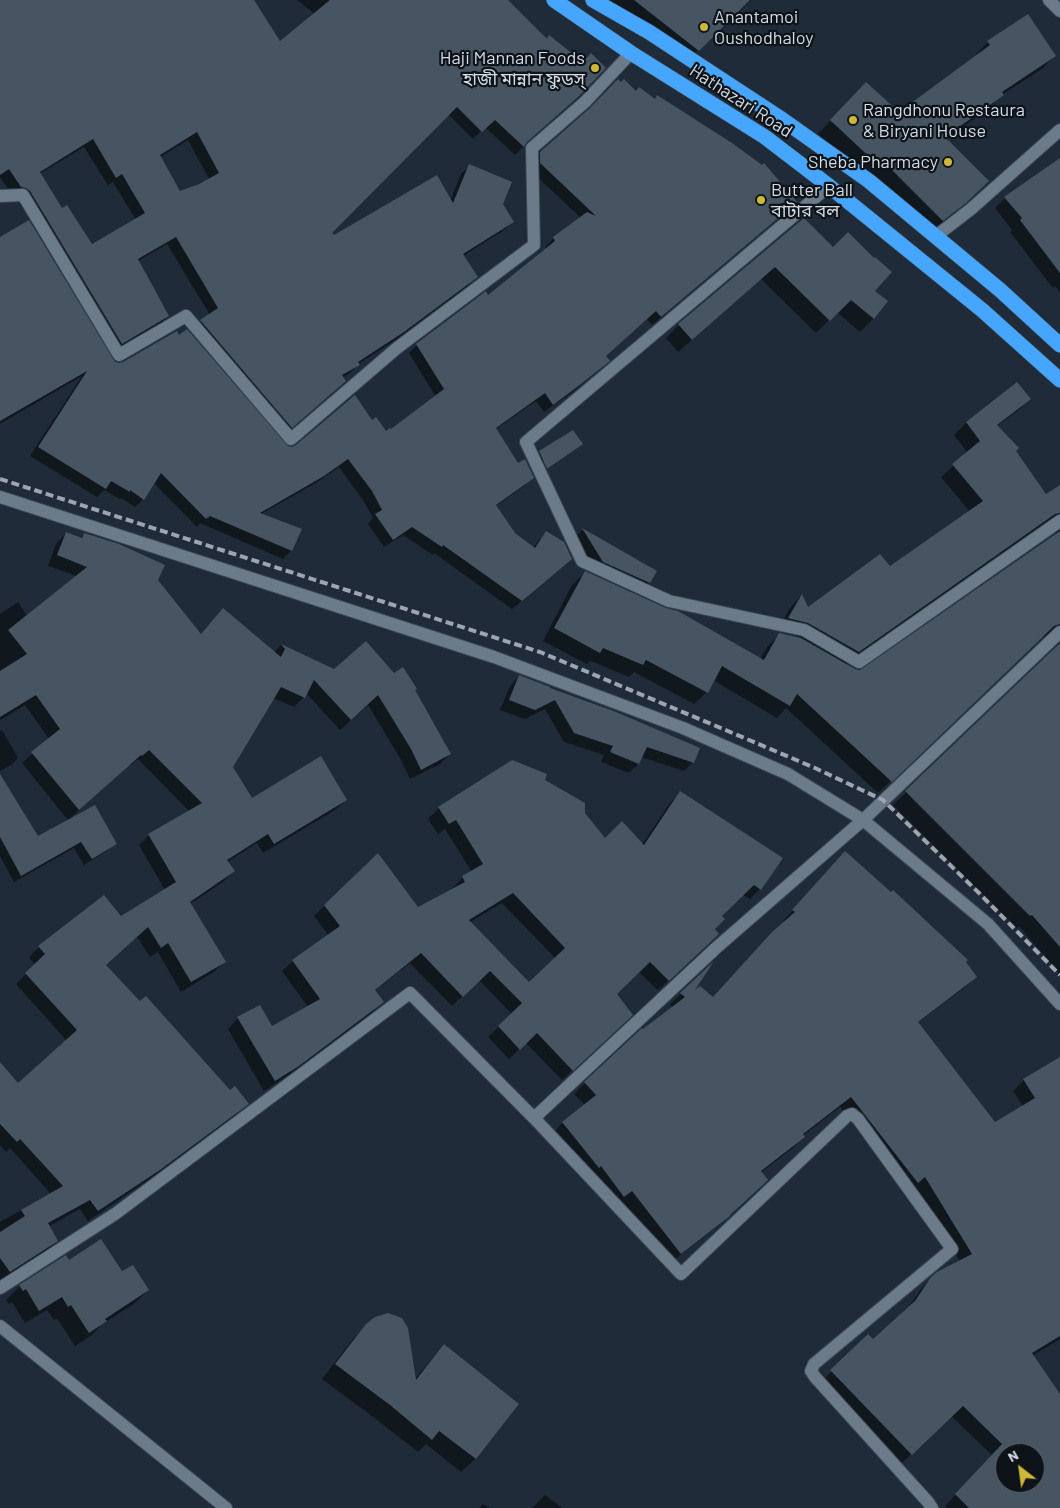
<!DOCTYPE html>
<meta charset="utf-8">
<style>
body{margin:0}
#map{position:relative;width:1060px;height:1508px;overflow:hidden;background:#1f2b38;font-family:Barlow,sans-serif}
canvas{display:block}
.north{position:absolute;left:995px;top:1443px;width:50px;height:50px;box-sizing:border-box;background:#0d1319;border:1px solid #5d636a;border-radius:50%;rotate:330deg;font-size:14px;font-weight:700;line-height:20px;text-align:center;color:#d4dce4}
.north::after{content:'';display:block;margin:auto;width:18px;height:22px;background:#cfb837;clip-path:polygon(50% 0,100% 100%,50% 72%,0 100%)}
</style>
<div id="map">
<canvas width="1060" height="1508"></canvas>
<div class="north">N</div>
</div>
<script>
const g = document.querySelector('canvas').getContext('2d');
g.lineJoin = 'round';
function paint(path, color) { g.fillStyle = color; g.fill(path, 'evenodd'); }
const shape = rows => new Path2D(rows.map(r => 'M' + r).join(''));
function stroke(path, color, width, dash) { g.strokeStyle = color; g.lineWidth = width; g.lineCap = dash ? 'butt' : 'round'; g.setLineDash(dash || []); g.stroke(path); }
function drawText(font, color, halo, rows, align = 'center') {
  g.font = font + ' Barlow,"Noto Sans Bengali",sans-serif'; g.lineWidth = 4.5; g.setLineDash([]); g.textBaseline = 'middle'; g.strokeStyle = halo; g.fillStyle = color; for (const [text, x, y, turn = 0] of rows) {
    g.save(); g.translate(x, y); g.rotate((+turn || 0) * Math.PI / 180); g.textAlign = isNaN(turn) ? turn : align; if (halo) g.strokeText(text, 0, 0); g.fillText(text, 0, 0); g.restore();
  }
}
const shadow = shape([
 [0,0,253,0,280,43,315,14,297,0,498,0,525,143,523,147,515,155,485,127,473,139,448,114,330,233,333,237,450,201,461,174,470,166,502,205,513,221,504,230,463,256,476,277,468,286,394,341,358,364,358,365,350,373,342,378,336,390,283,435,193,329,210,315,167,244,138,261,168,316,159,325,113,352,22,199,12,195,0,177],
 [188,140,209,179,179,193,160,157],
 [84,147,108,185,113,182,136,220,91,246,62,210,39,174],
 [608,0,751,0,719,32,718,30,687,61],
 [988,42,1054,56,1042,69,1000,96,990,107,946,139,975,193,952,215,929,232,865,177,818,134,853,96,899,114,977,57,976,55],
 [636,92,796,202,652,325,647,319,604,356,600,369,571,393,544,412,536,401,496,429,518,465,532,478,524,486,496,506,514,534,533,548,538,541,547,532,562,567,512,609,434,553,433,555,403,535,384,547,368,524,373,518,363,500,339,467,314,484,261,514,300,530,291,551,283,559,200,523,197,527,154,483,143,499,135,507,121,498,120,499,104,490,97,497,30,456,82,376,0,424,0,238,114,363,119,364,179,336,287,448,292,448,372,421,386,433,391,431,436,397,409,353,417,345,488,297,547,249,545,247,554,238,581,218,532,172,532,161,541,153],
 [1060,159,1060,292,1055,286,1053,288,1010,232,1012,230,995,208,1005,198],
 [804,219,873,291,887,302,873,319,860,332,837,312,816,333,761,279,678,352,666,338,679,325],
 [1017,384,1029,399,1017,411,997,426,1046,495,1060,487,1060,974,1019,926,1017,928,893,805,1054,651,1056,644,1050,636,1045,636,1040,638,878,793,786,708,777,718,713,680,707,692,694,704,634,672,629,677,591,661,587,664,543,641,572,585,585,573,760,659,767,647,780,634,801,638,795,635,777,631,790,608,801,596,808,609,889,568,970,512,941,477,968,453,954,435,966,423],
 [1042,526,1054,528,1056,534,860,671,845,665],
 [577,448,543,472,535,456,540,452],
 [582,530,655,571,649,583,639,592,593,571,573,539],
 [66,533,80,538,84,534,156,580,200,635,223,610,274,652,281,645,335,670,393,674,413,691,450,754,440,764,410,779,401,760,368,705,340,730,306,693,304,697,294,707,273,698,232,767,251,800,346,800,335,810,263,853,257,843,227,862,233,871,223,882,190,904,224,962,214,972,181,992,158,952,150,957,137,937,105,965,230,1092,247,1103,237,1114,148,1180,88,1221,80,1209,49,1226,57,1241,46,1251,0,1281,0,1222,51,1194,10,1148,6,1152,0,1145,0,1064,18,1084,67,1041,16,984,35,965,29,957,39,947,120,918,165,890,139,845,149,835,190,812,138,759,131,765,130,764,68,820,22,763,49,739,25,705,0,720,0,614,18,602,27,616,77,576,48,566,56,544],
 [519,676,693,762,684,771,641,757,638,764,629,773,601,762,604,755,564,742,545,709,525,719,500,710,510,686],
 [2,730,18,758,11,765,0,771,0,731],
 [0,776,38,838,115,843,108,850,84,865,74,848,14,882,0,856],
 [543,781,583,813,604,839,642,845,670,803,680,793,760,889,750,899,742,894,720,916,707,945,658,990,639,972,616,994,621,1025,562,1080,526,1043,509,1059,488,1037,512,1014,479,980,452,1006,410,963,374,991,382,1002,372,1013,287,1076,264,1091,228,1029,238,1018,272,1027,308,1007,282,971,293,961,329,936,314,916,378,855,418,909,454,890,453,888,463,877,472,872,445,829,438,834,428,819,439,808],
 [502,903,556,959,529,984,470,922],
 [835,864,965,962,975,977,965,987,917,1023,995,1124,1023,1106,1013,1091,1024,1080,1060,1058,1060,1339,1032,1356,1060,1396,1060,1508,947,1508,945,1506,992,1455,951,1416,901,1464,821,1382,868,1336,873,1341,906,1311,921,1289,932,1278,960,1261,914,1187,906,1193,840,1107,802,1136,803,1137,793,1148,760,1173,729,1215,718,1226,670,1263,621,1200,613,1207,553,1133,563,1122,585,1105,574,1094,585,1083,642,1030,673,1008,670,1004,681,994,713,998,785,923,783,921],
 [1005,1453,1035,1453,1035,1483,1005,1483],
 [69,1262,122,1273,148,1290,134,1304,102,1324,92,1335,75,1346,57,1318,54,1320,47,1310,25,1323,12,1302,9,1304,6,1300,20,1286],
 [367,1325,414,1380,431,1360,444,1346,518,1405,475,1459,461,1472,426,1444,418,1452,376,1419,322,1379,353,1339],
 [545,1495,562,1508,532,1508],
 [483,1504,490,1508,479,1508]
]);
const building = shape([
 [0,0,254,0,280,41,330,0,508,0,547,39,549,35,583,62,591,53,606,68,579,96,527,142,524,147,495,120,482,132,457,107,332,233,334,235,437,175,453,203,469,164,512,182,503,204,514,222,463,254,478,277,404,332,358,362,360,365,342,375,346,381,292,428,200,320,218,308,176,237,138,259,169,316,122,344,30,191,26,188,21,187,9,169,0,175],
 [197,132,219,173,199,184,180,191,160,155],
 [93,139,116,178,122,174,145,213,92,244,67,205,62,208,40,172],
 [634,0,750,0,699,51],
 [1028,14,1056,56,1002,92,1004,95,945,137,989,181,966,203,943,221,883,161,878,165,830,120,866,82,899,112,990,45,987,41],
 [618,79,621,82,624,79,636,91,639,87,655,99,657,95,732,143,762,165,764,163,797,202,661,317,656,311,606,356,610,361,581,384,553,405,545,393,496,428,518,463,525,459,534,478,496,505,515,533,535,548,546,531,564,542,572,559,522,601,443,545,442,547,412,527,393,540,375,514,382,510,372,491,348,459,324,476,260,513,302,529,292,551,210,516,206,519,161,473,144,500,130,490,130,492,111,481,106,489,38,447,87,371,0,421,0,237,29,220,115,362,119,363,123,362,177,331,179,335,187,329,288,446,292,447,296,445,355,395,372,420,376,417,386,431,390,428,391,429,444,389,416,344,486,291,488,295,555,241,553,237,587,212,596,216,540,163,540,152,590,108],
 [1060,158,1060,273,1020,220,1022,218,1004,197],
 [804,218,833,247,848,232,874,258,875,257,892,272,875,291,888,301,874,319,851,300,830,321,775,267,692,340,678,324],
 [1017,382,1031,399,997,425,1019,448,1016,451,1046,494,1060,485,1060,513,1055,514,859,652,808,623,788,618,802,594,808,607,880,554,890,566,983,501,952,464,980,441,966,422],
 [573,430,583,444,547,469,539,451],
 [582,528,657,571,650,583,603,562],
 [1060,531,1060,624,1054,626,892,782,797,694,790,706,722,666,708,693,646,660,643,665,603,648,600,653,554,628,585,571,666,608,678,611,764,660,779,633,801,638,855,669,860,670],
 [66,532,82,538,84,533,119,544,165,565,158,580,201,634,223,608,281,657,285,649,281,644,334,669,366,641,394,673,403,667,417,689,415,690,451,754,421,770,411,749,378,695,351,720,314,680,305,698,281,687,233,767,252,798,321,756,347,800,274,844,268,834,227,860,235,871,190,902,226,962,191,982,168,943,161,948,148,927,106,965,140,1001,146,996,230,1090,235,1086,249,1104,160,1170,98,1211,90,1200,48,1223,58,1241,10,1272,0,1258,0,1232,25,1216,21,1210,63,1186,20,1139,17,1142,0,1124,0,1062,18,1083,77,1030,25,973,45,954,38,946,104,895,121,916,176,882,148,834,202,803,149,750,142,756,141,755,79,810,31,752,60,729,36,695,0,717,0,671,27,654,8,630,87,567,57,555],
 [1060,643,1060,947,1032,915,1030,916,905,791],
 [519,675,550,687,550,688,616,712,700,748,694,763,647,747,639,764,610,752,613,746,574,733,555,700,535,710,509,700],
 [512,760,547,774,545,780,585,803,585,813,605,838,622,821,644,845,680,791,783,858,761,890,754,885,722,916,725,919,715,929,719,934,669,981,650,962,617,994,633,1015,573,1071,537,1033,520,1050,498,1026,522,1003,490,971,463,997,421,953,375,990,384,1002,299,1066,275,1081,237,1017,260,1005,272,1026,320,999,292,960,340,926,324,905,378,853,418,907,465,882,462,876,483,864,456,820,449,824,438,807],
 [513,893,565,948,529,982,469,920],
 [0,774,38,836,95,805,117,844,92,859,81,842,21,876,0,837],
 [845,851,891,892,893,890,968,960,966,962,977,977,918,1022,995,1122,1035,1098,1023,1079,1060,1057,1060,1336,1032,1353,1060,1394,1060,1508,969,1508,955,1494,1002,1444,963,1406,912,1455,830,1370,868,1334,873,1339,915,1301,931,1277,937,1272,972,1254,925,1177,918,1183,851,1097,803,1134,805,1137,761,1171,768,1180,730,1215,730,1216,681,1254,632,1191,624,1197,601,1166,599,1168,562,1122,596,1095,584,1082,642,1028,643,1029,685,997,680,993,714,961,695,990,700,986,713,997,772,932,795,912,792,910],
 [1005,1453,1035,1453,1035,1483,1005,1483],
 [101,1239,122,1271,133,1265,149,1290,105,1319,107,1321,89,1333,71,1305,68,1307,62,1297,39,1311,26,1289,23,1291,19,1285,66,1255,69,1260],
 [388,1313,402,1318,408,1328,416,1380,444,1344,519,1404,476,1459,439,1431,432,1440,390,1405,335,1364,366,1324,375,1317]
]);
const minor = shape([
 [1049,0,1060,11],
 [829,186,526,442,582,561,669,601,804,630,859,662,1060,521],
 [0,196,23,195,119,355,186,316,291,439,397,348,534,245,532,148,585,102,631,53],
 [936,236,971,209,1060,130],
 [0,497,494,657,683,728,788,774,863,820,988,924,1060,1004],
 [534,1118,681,1274,847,1116,852,1114,858,1119,952,1249,814,1364,811,1371,815,1377,928,1502,932,1508],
 [0,1288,115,1214,410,993,534,1118,716,948,863,820,1060,632],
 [0,1326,226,1508]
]);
const highway = shape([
 [554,0,631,53,765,137,829,186,982,310,1060,380],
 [593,0,649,32,783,120,869,181,1000,290,1060,345]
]);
const rail = shape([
 [0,479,540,652,735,734,815,768,883,800,979,893,1060,975]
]);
const markers = [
 [704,27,5,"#cfb837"],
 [595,68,5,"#cfb837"],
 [853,120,5,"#cfb837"],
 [948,162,5,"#cfb837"],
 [761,200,5,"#cfb837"]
];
const poiNames = [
 ["Anantamoi",714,17],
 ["Oushodhaloy",714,38],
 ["Haji Mannan Foods",585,58,"right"],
 ["হাজী মান্নান ফুডস্",585,79,"right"],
 ["Rangdhonu Restaura",863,110],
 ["& Biryani House",863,131],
 ["Sheba Pharmacy",938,162,"right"],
 ["Butter Ball",771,190],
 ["বাটার বল",771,211]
];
const streetNames = [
 ["Hathazari Road",741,101,33]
];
paint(shadow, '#0007');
paint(building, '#475563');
stroke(minor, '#3d4752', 14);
stroke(highway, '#3d4752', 16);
stroke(minor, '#6c7b8a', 12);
stroke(highway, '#46a6fd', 15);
stroke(rail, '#9da6b0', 4, [8, 4]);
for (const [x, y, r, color] of markers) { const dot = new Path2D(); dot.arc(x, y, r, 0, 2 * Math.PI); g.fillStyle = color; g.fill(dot); stroke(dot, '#0d1319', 2); }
drawText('18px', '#d4dce4', '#0d1319', poiNames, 'left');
drawText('18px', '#d4dce4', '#0d1319', streetNames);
</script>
